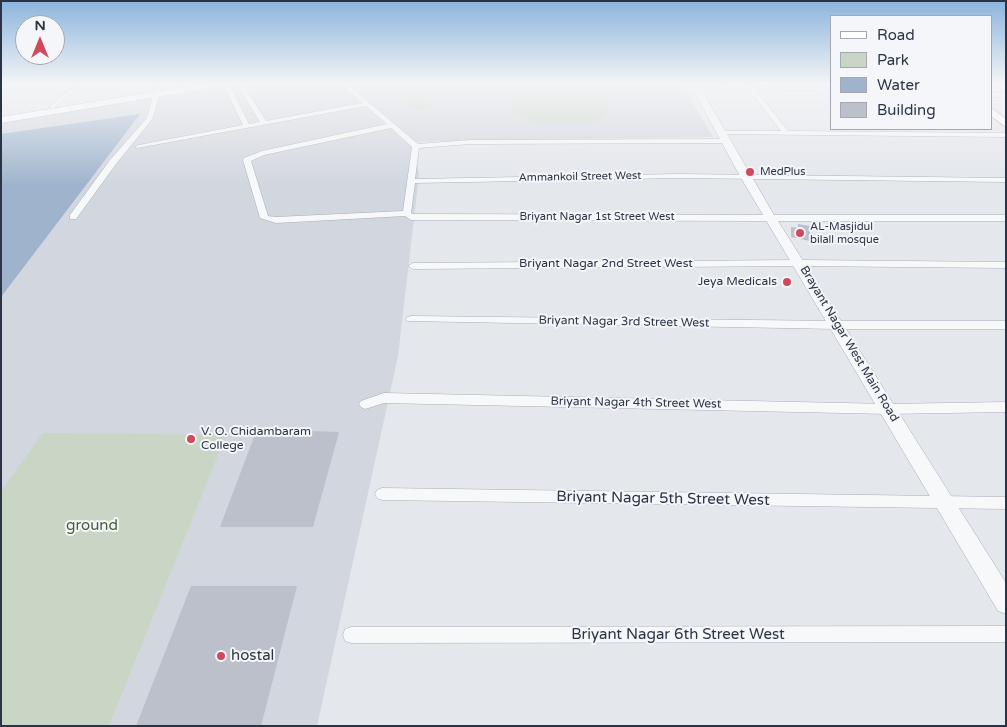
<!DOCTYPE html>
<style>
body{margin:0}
#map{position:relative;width:1007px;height:727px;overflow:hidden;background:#e4e7ec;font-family:"Varela Round",sans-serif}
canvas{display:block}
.frame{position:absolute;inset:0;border:2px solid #2b3445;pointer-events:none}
.legend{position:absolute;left:830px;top:15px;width:162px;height:115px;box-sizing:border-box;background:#f4f6f9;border:1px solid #a4a8b1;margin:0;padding:6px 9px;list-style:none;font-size:15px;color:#2b3445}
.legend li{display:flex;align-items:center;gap:10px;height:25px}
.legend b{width:25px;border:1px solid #a4a8b1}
.north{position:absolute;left:15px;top:15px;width:50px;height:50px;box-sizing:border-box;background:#f4f6f9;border:1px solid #a4a8b1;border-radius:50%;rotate:0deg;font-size:14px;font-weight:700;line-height:20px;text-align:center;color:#2b3445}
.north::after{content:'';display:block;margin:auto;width:18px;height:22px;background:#d1495b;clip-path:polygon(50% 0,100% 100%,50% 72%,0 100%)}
</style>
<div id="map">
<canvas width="1007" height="727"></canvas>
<div class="frame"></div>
<ul class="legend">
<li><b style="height:6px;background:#fff"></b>Road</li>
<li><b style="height:14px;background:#c9d6c5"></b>Park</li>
<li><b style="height:14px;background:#9fb4cc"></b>Water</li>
<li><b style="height:14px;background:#bbc0ca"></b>Building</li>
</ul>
<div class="north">N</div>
</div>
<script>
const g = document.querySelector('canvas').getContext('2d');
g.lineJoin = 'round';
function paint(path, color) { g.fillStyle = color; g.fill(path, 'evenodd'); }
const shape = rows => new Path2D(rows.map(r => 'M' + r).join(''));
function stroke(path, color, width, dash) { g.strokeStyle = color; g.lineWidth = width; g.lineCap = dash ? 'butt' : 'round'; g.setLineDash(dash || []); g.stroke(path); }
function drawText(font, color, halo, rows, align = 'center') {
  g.font = font + ' "Varela Round",sans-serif'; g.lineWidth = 4; g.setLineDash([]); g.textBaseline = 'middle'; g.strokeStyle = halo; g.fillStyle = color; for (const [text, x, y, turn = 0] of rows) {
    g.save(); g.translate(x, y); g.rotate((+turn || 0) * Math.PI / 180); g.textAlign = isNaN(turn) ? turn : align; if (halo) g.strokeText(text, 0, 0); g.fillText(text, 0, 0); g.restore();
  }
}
const built = shape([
 [238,84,682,84,713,137,414,142,419,175,398,356,317,726,1,726,1,121]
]);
const green = shape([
 [511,84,603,84,609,105,608,113,600,120,584,124,544,124,525,119,515,113,510,104],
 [420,94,436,107,418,111,402,97],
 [43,433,226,435,109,726,1,726,1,491]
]);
const water = shape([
 [140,114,1,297,1,134]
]);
const building = shape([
 [798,224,810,226,810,241,791,237,791,227,798,228],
 [257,429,339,432,313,527,220,527],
 [191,586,297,586,261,726,136,726]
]);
const minor = shape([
 [77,84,83,84,54,108,50,108,50,106,77,84],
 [156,84,162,84,153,118,116,164,76,219,70,219,70,215,110,160,147,118,156,84],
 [223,84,229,84,249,124,260,122,237,84,243,84,266,121,363,103,341,84,347,84,418,144,470,140,726,139,729,141,726,143,470,144,419,148,415,179,679,174,1006,178,1006,182,679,178,415,183,411,213,413,214,771,215,775,218,771,221,411,220,405,216,276,223,260,218,243,160,244,158,262,151,387,124,366,106,137,148,135,147,139,145,243,125,223,84],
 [391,128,412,147,403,211,276,217,268,216,251,161,264,155,391,128],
 [695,84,831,87,831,91,755,89,788,131,1006,133,1006,137,720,134,717,132,718,131,781,131,748,89,693,87,692,86,695,84],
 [991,93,1006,93,1006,97,991,97,991,93],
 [800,260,1006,262,1006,268,800,266,413,269,408,266,413,263,800,260],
 [411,316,837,321,1006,321,1006,329,837,329,407,321,406,319,407,317,411,316],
 [384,393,888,404,1006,402,1006,412,888,414,384,403,365,409,361,407,359,404,361,401,384,393],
 [382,488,1006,497,1006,509,382,500,377,498,375,494,377,490,382,488],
 [1006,626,1006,642,351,643,345,641,343,635,345,629,351,627,1006,626]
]);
const tertiary = shape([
 [690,84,698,84,774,215,1006,215,1006,221,778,221,1006,583,1006,614,998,611,741,178,690,84]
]);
const secondary = shape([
 [991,108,1006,119,1006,127,991,116,991,108]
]);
const primary = shape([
 [202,84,222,84,217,87,1,123,1,117,202,84]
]);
const markers = [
 [750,172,5,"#d1495b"],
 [800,233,5,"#d1495b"],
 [787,282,5,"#d1495b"],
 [191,439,5,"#d1495b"],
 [221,656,5,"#d1495b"]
];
const farPoinames = [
 ["MedPlus",760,172],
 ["AL-Masjidul",810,227],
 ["bilall mosque",810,240]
];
const farStreetnames = [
 ["Ammankoil Street West",580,177,-1],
 ["Briyant Nagar 1st Street West",597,217]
];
const streetNames = [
 ["Briyant Nagar 2nd Street West",606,264],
 ["Briyant Nagar 3rd Street West",624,322,1],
 ["Brayant Nagar West Main Road",849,344,59],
 ["Briyant Nagar 4th Street West",636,403,1]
];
const poiNames = [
 ["Jeya Medicals",777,282],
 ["V. O. Chidambaram",201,432,"left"],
 ["College",201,446,"left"]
];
const nearStreetnames = [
 ["Briyant Nagar 5th Street West",663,499,1],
 ["Briyant Nagar 6th Street West",678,635]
];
const nearParknames = [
 ["ground",92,526]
];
const nearPoinames = [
 ["hostal",231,656]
];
paint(built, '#d2d6de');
paint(green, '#c9d6c5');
paint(water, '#9fb4cc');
paint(building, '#bbc0ca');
stroke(minor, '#a9aeb7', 1);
stroke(tertiary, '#a9aeb7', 1);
stroke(secondary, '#a9aeb7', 2);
stroke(primary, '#a3abb8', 1);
paint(minor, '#f7f8fa');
paint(tertiary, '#f7f8fa');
paint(secondary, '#fff');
paint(primary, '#fff');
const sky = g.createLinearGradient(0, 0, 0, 185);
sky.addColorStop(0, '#8bb4dd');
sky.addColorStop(0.45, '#f3f4f6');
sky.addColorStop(1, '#f3f4f600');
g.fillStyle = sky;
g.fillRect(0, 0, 1007, 185);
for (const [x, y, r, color] of markers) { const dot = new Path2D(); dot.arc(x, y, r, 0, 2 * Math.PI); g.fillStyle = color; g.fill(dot); stroke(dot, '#f4f6f9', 2); }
drawText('11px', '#2b3445', '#f4f6f9', farPoinames, 'left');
drawText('11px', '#2b3445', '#f4f6f9', farStreetnames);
drawText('12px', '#2b3445', '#f4f6f9', streetNames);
drawText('12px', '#2b3445', '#f4f6f9', poiNames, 'right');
drawText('15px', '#2b3445', '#f4f6f9', nearStreetnames);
drawText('15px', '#3f6138', '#f4f6f9', nearParknames);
drawText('15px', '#2b3445', '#f4f6f9', nearPoinames, 'left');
</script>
